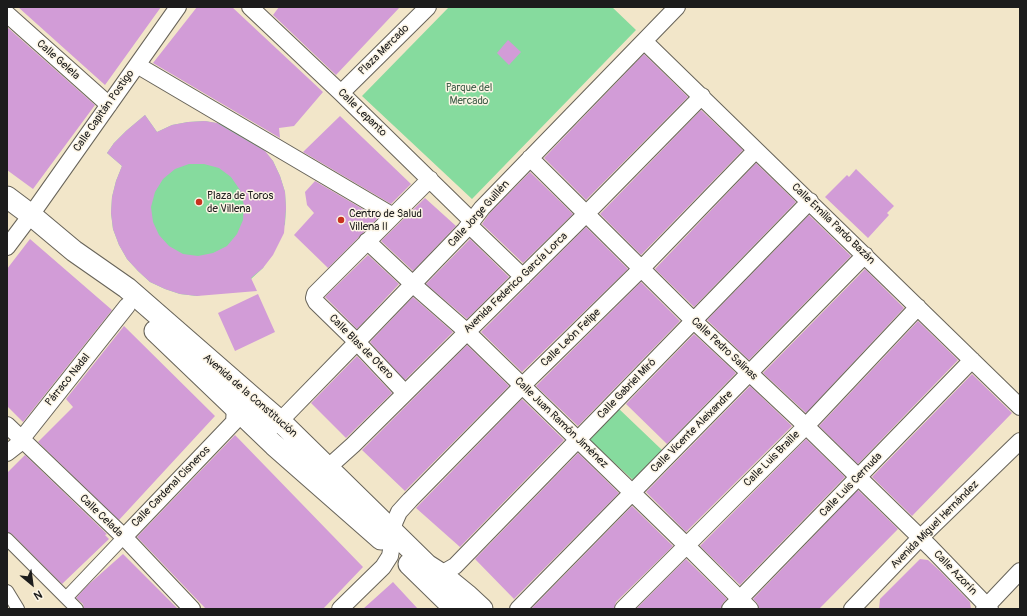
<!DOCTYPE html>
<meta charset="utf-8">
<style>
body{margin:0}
#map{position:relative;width:1027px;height:616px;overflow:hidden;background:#f2e6c9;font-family:Pangolin,sans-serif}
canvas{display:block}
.frame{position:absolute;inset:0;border:8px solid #1c1c1c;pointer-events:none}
.north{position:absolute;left:12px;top:564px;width:40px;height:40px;-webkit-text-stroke:3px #fcf5e5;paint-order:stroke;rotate:151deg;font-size:11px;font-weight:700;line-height:16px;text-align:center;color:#1c1c1c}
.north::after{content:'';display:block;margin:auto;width:14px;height:18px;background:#1c1c1c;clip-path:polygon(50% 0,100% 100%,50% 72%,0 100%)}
</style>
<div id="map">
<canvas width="1027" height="616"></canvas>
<div class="frame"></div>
<div class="north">N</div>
</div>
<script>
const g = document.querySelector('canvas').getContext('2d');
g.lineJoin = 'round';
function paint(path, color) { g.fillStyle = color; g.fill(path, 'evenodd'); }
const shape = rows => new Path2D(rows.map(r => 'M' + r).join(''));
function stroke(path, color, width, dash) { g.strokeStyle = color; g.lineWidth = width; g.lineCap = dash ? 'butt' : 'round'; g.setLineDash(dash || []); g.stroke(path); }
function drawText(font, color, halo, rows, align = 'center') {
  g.font = font + ' Pangolin,sans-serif'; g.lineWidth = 3; g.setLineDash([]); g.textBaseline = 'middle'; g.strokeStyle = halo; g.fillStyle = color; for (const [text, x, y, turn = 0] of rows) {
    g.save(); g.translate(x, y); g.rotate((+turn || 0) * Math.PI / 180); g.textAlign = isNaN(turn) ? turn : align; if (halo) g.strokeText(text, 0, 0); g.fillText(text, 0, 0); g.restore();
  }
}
const green = shape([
 [449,7,612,7,636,30,472,199,362,96],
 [145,115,157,132,172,125,188,122,205,121,221,124,236,130,250,138,263,149,273,161,280,176,285,192,286,208,285,224,263,268,251,279,197,296,180,294,165,289,150,282,138,271,127,259,119,245,113,229,111,213,112,197,116,181,122,166,107,153,114,143,126,131],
 [617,407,662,450,633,480,586,437]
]);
const building = shape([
 [18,7,161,7,105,85],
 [197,7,232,7,323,92,294,126,279,128,280,138,153,63],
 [279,7,400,7,336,75,273,15],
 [7,27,95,105,33,189,7,170],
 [508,40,521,52,509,65,497,53],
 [644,54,688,97,586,200,544,158],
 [701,110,743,150,641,255,600,214],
 [145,115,157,132,172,125,188,122,205,121,217,123,265,151,273,161,280,176,285,192,286,208,284,233,273,255,263,268,251,278,257,291,197,296,180,294,165,289,150,282,138,271,127,259,119,245,113,229,111,213,112,197,116,181,122,166,107,153,114,143,126,131],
 [189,164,204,164,219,168,231,177,240,190,244,205,243,220,237,234,227,246,213,253,198,256,183,254,169,246,159,235,153,222,151,207,155,192,163,179,175,169],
 [340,116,411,184,391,204,303,152],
 [756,163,796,202,694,307,655,269],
 [856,169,894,206,887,213,889,215,868,238,825,197,847,175,849,177],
 [530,172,573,214,523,263,482,224,489,214],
 [315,181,378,218,328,268,294,235,314,213,307,205,305,192],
 [425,198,456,226,413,271,381,241],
 [809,215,851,256,749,360,707,320],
 [586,227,628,269,522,372,481,332],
 [30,239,112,310,23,422,7,406,7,269],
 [470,239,509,277,467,319,426,284],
 [368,255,399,284,357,329,325,297],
 [865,269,904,308,806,413,763,373],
 [641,282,680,321,578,426,536,386],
 [258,294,275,332,235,351,218,313],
 [413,297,453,332,405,380,370,342],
 [918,321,958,360,858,464,819,426],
 [124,326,215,416,119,520,38,442,73,407,66,399],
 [694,334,736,373,667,444,626,404],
 [467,345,509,386,405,491,362,450],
 [357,356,392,393,346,438,311,403],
 [972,374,1012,413,912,516,872,477],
 [750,386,792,426,686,532,646,492],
 [522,399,564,440,460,547,416,508],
 [235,435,363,567,323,609,206,609,137,537],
 [806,439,845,477,740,585,700,546],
 [578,453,619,493,514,599,475,559],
 [25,455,107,534,105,535,109,539,62,584,12,534,7,532,7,473],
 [858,490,898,529,819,609,759,609,757,603,753,599],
 [632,506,673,546,616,602,614,609,531,609],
 [123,554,178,609,84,609,83,604,76,598,88,585],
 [686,559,727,599,723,603,721,609,636,609],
 [920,559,928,560,939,570,970,602,971,609,879,609,880,599],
 [393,582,418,609,363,609]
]);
const pedestrian = shape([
 [7,539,77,609],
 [7,591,18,609],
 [66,598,124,537]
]);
const minor = shape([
 [250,7,341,93,472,221],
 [7,14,109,105],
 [644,41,1020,407],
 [137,65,393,216],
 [341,93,428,7],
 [530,158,694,321,806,426,931,548,990,609],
 [469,225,523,277],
 [367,241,417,288,466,331,686,545,750,609],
 [7,247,31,215,178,7],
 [405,393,357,342,316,302,314,298,315,294,430,179],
 [7,425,124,537,192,609],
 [270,426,276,425,280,421,357,342,465,230,482,208,677,7],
 [7,453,16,446,127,306],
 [327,465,333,463,353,445,586,214,702,96],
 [124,537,234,422,235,408],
 [441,574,455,566,810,201],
 [340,609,383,567,390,556,393,539,392,531,395,521,399,512,410,500,522,386,641,269,756,150],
 [518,609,865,255],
 [623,609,806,426,918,307],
 [730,609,972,360],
 [852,609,920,538,1020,441],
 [984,609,1020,571]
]);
const tertiary = shape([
 [7,197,31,215,74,251,127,288,252,397,280,421,427,565,441,574,468,596,482,609],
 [155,331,274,445,381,539],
 [409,564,455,609]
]);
const markers = [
 [199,202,4,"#c8321e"],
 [341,220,4,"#c8321e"]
];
const streetNames = [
 ["Plaza Mercado",384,50,-45],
 ["Calle Gelela",58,60,42],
 ["Calle Capitán Postigo",104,111,-55],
 ["Calle Lepanto",362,113,44],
 ["Calle Jorge Guillén",479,214,-48],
 ["Calle Emilia Pardo Bazán",833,224,44],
 ["Avenida Federico García Lorca",516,283,-44],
 ["Calle León Felipe",571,338,-44],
 ["Calle Blas de Otero",361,347,45],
 ["Calle Pedro Salinas",724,349,43],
 ["Párraco Nadal",68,380,-51],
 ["Calle Gabriel Miró",627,389,-46],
 ["Avenida de la Constitución",250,396,41],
 ["Calle Juan Ramón Jiménez",561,423,44],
 ["Calle Vicente Aleixandre",692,432,-45],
 ["Calle Luis Braille",772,459,-45],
 ["Calle Luis Cernuda",851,485,-46],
 ["Calle Cardenal Cisneros",171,487,-46],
 ["Calle Celada",101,516,44],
 ["Avenida Miguel Hernández",935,525,-45],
 ["Calle Azorín",955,573,46]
];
const parkNames = [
 ["Parque del",469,88],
 ["Mercado",469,101]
];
const poiNames = [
 ["Plaza de Toros",207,196],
 ["de Villena",207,209],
 ["Centro de Salud",349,214],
 ["Villena II",349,227]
];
paint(green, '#86db9e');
paint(building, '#d29cd7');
stroke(pedestrian, '#676359', 14);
stroke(minor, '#676359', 18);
stroke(tertiary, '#676359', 23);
stroke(pedestrian, '#fff', 12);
stroke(minor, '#fff', 16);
stroke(tertiary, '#fff', 21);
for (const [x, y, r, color] of markers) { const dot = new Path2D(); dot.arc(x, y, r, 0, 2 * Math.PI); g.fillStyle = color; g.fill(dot); stroke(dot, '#fcf5e5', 1.5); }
drawText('11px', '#1c1c1c', '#fcf5e5', streetNames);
drawText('11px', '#415f4a', '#fcf5e5', parkNames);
drawText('11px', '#1c1c1c', '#fcf5e5', poiNames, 'left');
</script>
